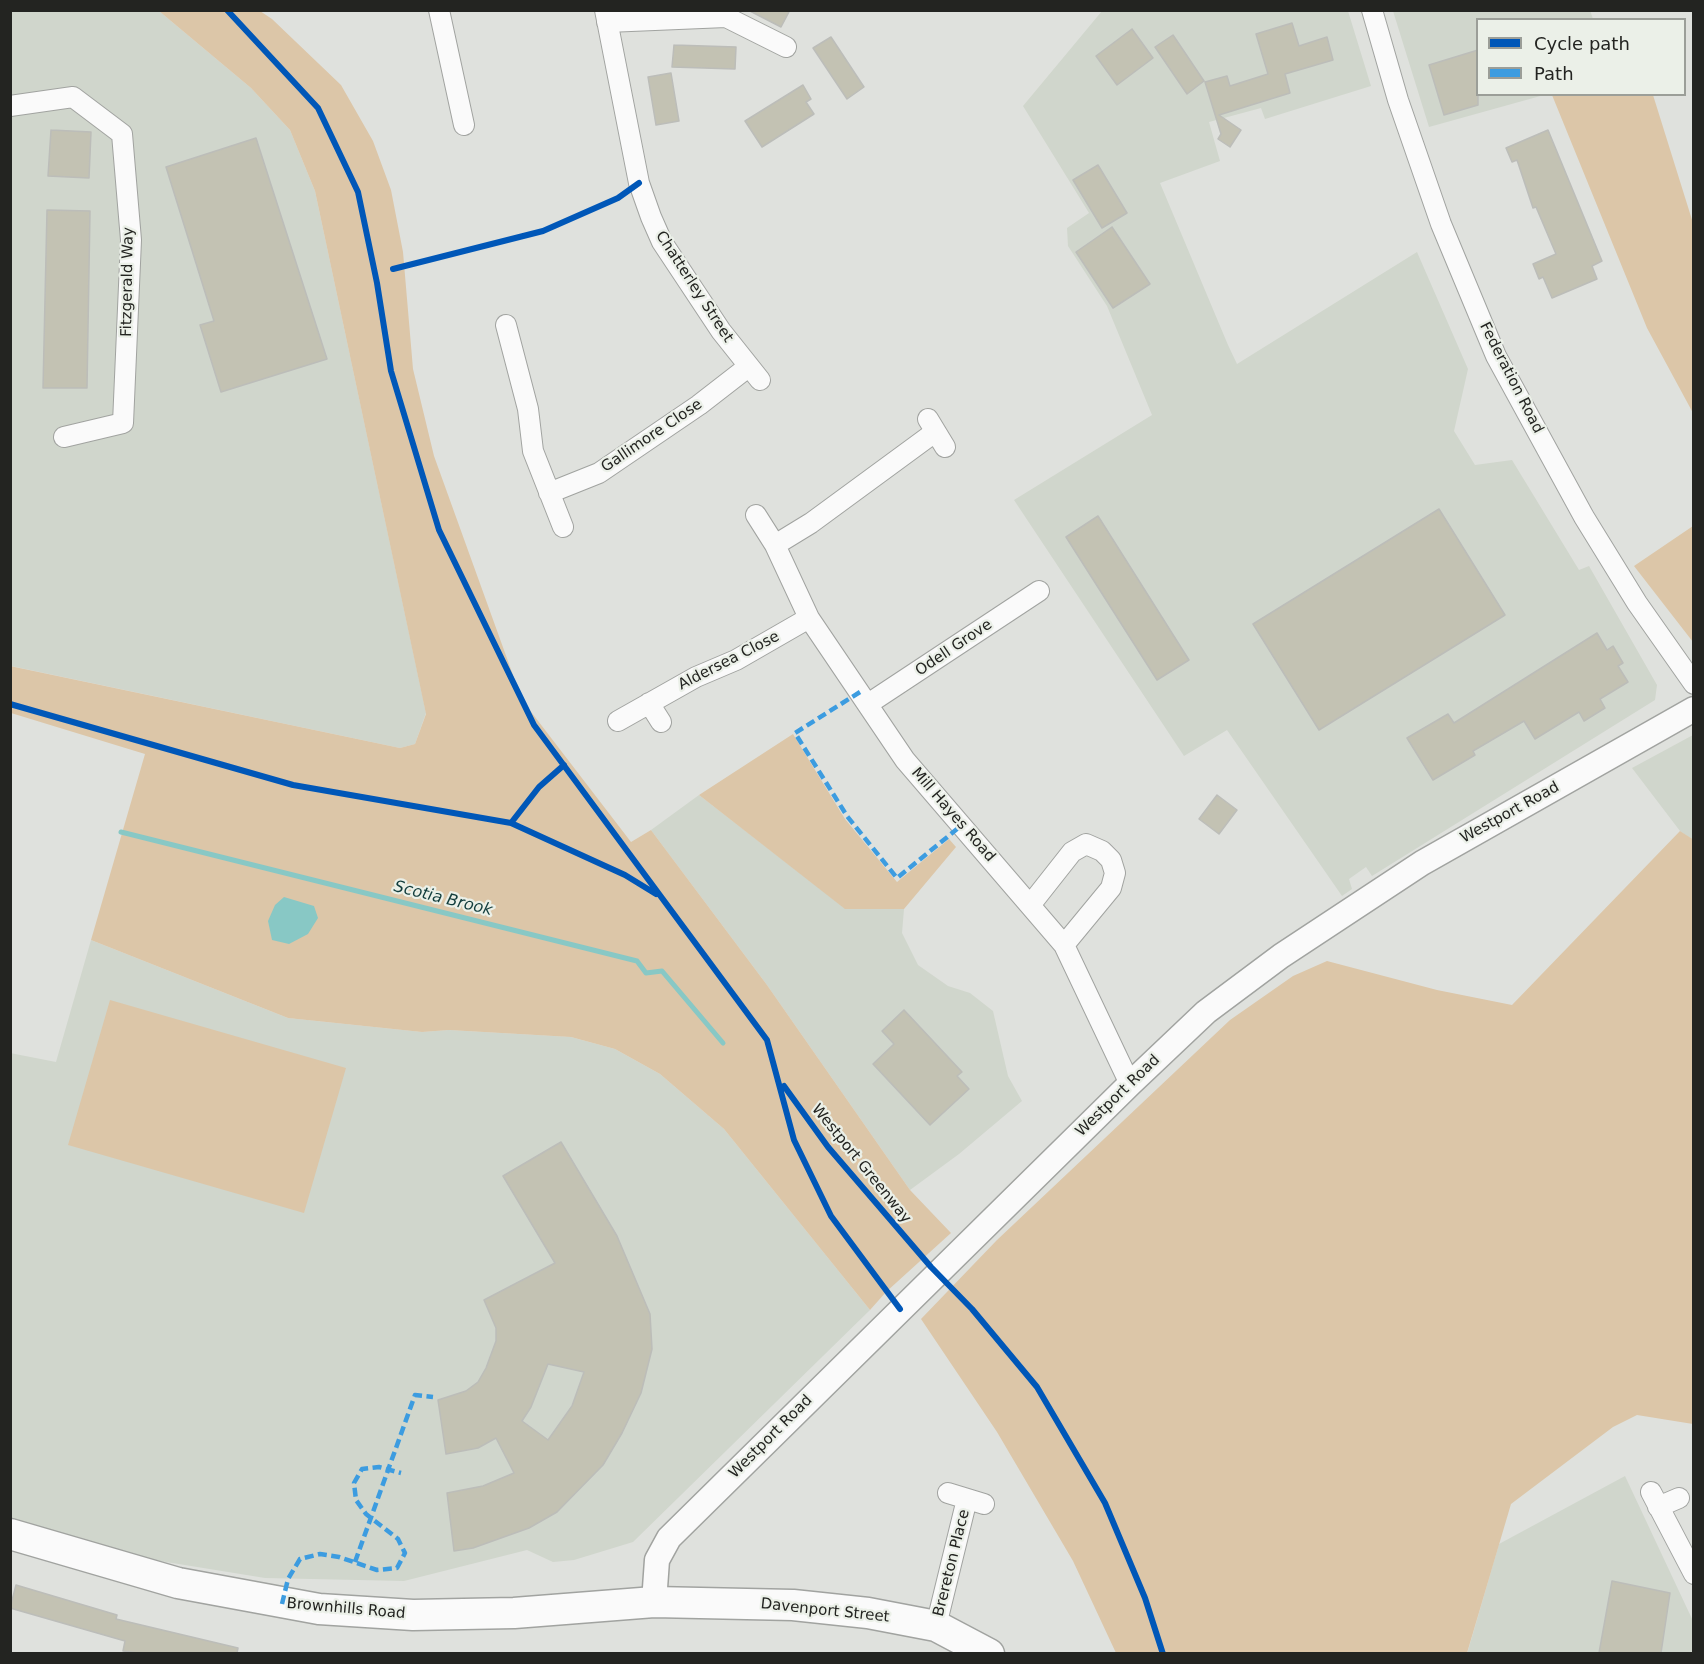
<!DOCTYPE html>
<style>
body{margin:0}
#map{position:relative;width:1704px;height:1664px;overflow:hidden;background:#dfe1dd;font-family:"DejaVu Sans",sans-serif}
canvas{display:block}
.frame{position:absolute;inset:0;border:12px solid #232421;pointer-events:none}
.legend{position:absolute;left:1476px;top:18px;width:210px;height:78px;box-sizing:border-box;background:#ebf0e8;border:2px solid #9b9e98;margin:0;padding:8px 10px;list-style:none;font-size:18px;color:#232421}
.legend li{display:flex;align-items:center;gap:12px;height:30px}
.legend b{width:30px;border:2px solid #9b9e98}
</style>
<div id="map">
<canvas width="1704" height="1664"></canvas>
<div class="frame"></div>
<ul class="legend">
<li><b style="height:8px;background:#0057b8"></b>Cycle path</li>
<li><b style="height:8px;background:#3c9ce0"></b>Path</li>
</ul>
</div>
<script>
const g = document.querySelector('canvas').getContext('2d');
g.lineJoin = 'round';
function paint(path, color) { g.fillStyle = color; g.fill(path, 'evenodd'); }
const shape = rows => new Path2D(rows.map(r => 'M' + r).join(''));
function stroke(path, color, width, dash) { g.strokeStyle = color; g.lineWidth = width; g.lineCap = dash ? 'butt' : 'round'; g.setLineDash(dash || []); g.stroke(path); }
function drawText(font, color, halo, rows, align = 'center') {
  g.font = font + ' "DejaVu Sans",sans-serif'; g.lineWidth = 4.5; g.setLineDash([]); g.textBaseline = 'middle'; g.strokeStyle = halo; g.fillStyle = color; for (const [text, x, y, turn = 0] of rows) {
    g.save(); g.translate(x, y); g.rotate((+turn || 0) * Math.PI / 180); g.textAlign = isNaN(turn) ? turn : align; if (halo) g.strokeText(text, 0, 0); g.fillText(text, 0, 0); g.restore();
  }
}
const built = shape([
 [1590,10,1593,19,1478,20,1478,94,1544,95,1429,127,1393,11],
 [10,11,159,11,251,88,290,130,315,191,426,713,415,744,400,748,11,666],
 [1102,11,1348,11,1371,86,1265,119,1261,108,1209,122,1220,161,1160,183,1228,345,1237,364,1417,252,1468,369,1454,431,1475,465,1512,460,1579,570,1589,566,1657,685,1655,700,1372,876,1366,867,1349,879,1352,889,1342,896,1227,730,1184,756,1014,500,1152,415,1107,306,1068,246,1067,228,1089,213,1023,106],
 [1693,735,1693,840,1680,831,1632,768],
 [699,795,845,908,904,909,902,933,918,965,948,986,970,993,993,1011,1008,1076,1022,1101,959,1154,910,1190,767,985,651,830],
 [91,940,288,1018,422,1032,449,1030,571,1037,615,1049,660,1074,724,1129,870,1310,633,1542,574,1560,553,1562,527,1550,404,1581,265,1578,154,1560,30,1526,10,1517,10,1053,56,1062],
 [1625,1476,1693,1621,1693,1653,1467,1654,1499,1544]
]);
const green = shape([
 [159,11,260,11,272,19,341,85,373,141,391,190,403,252,413,369,434,456,522,700,631,842,651,830,767,985,910,1190,951,1233,886,1292,870,1310,724,1129,660,1074,615,1049,571,1037,449,1030,422,1032,288,1018,91,940,145,754,11,713,10,666,400,748,415,744,426,714,315,191,290,130,251,88],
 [1552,95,1653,95,1693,223,1693,413,1647,328],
 [1693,526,1693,642,1634,566],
 [793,734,845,819,897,882,949,839,956,847,904,909,845,909,699,795],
 [1680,831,1694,840,1693,1424,1637,1415,1613,1427,1511,1504,1467,1653,1116,1653,1073,1561,997,1432,921,1319,997,1240,1230,1020,1293,976,1327,961,1437,990,1512,1005],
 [110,1000,346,1068,304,1213,68,1145]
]);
const water = shape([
 [284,897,314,906,318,918,308,934,289,944,272,940,268,921,275,905]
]);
const stream = shape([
 [121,832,637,961,646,973,662,971,723,1043]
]);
const building = shape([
 [748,10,790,10,781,27,748,10],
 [1292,23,1299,46,1327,37,1333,60,1285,74,1290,93,1219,115,1241,130,1230,147,1218,139,1221,134,1205,82,1227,76,1230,86,1268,74,1256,34,1292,23],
 [1132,29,1153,58,1117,85,1096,56,1132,29],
 [1173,35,1204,81,1187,94,1155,47,1173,35],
 [831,37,864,87,847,99,813,48,831,37],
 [674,45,736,47,735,69,672,67,674,45],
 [1478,50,1478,105,1444,115,1429,65,1478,50],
 [671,73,679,121,656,125,648,77,671,73],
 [803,85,811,99,806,102,814,114,762,147,745,121,803,85],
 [51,130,91,132,89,178,48,176,51,130],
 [1548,130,1602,261,1592,266,1597,279,1552,298,1543,277,1539,279,1533,264,1556,254,1536,207,1533,208,1517,160,1512,162,1506,148,1548,130],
 [256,138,327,359,221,392,200,325,214,321,166,167,256,138],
 [1098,165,1127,213,1102,228,1073,180,1098,165],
 [47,210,90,211,87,388,43,388,47,210],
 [1112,227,1150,284,1113,308,1076,252,1112,227],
 [1439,509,1505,615,1319,730,1253,624,1439,509],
 [1098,516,1189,660,1157,680,1066,537,1098,516],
 [1597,633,1607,650,1613,646,1623,663,1618,666,1628,682,1600,699,1605,708,1584,721,1579,712,1535,739,1524,721,1473,751,1475,755,1433,780,1407,738,1448,714,1454,723,1597,633],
 [1217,795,1237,810,1219,834,1199,819,1217,795],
 [904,1010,962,1072,957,1076,969,1089,930,1125,873,1064,894,1044,882,1031,904,1010],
 [561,1142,617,1236,650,1314,652,1349,641,1393,622,1433,603,1465,557,1512,529,1528,473,1548,454,1551,447,1493,483,1486,514,1473,496,1438,478,1448,446,1454,438,1400,466,1391,478,1382,486,1368,496,1341,496,1328,484,1300,555,1263,503,1176,561,1142],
 [548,1364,584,1372,572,1406,548,1440,522,1421,531,1407,548,1364],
 [1612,1581,1670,1593,1661,1653,1599,1653,1612,1581],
 [16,1585,117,1615,116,1619,238,1648,237,1653,138,1653,123,1651,125,1641,10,1608,16,1585]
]);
const minor = shape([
 [439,10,464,125],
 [605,10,639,183,651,217,662,242,721,331,760,380],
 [1372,10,1398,100,1441,224,1496,356,1584,517,1637,603,1694,684],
 [607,22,726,17,786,47],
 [10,106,73,97,122,134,131,240,123,423,64,437],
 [506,325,528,409,533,451,563,527],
 [928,419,945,447],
 [549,493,599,473,699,405,748,367],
 [756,515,775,545,809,618,905,760,1064,945,1130,1084],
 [775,545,811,523,935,432],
 [649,703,661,722],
 [868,704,1039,591],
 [618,721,696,677,736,660,809,618],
 [1031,904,1072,852,1086,844,1102,851,1111,860,1115,873,1111,888,1064,945],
 [1651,1492,1694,1574],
 [948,1493,984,1504],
 [1658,1507,1679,1498],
 [936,1626,967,1499]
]);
const tertiary = shape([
 [654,1602,657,1560,669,1538,1130,1084,1206,1012,1281,956,1422,863,1694,709]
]);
const primary = shape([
 [10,1534,178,1583,319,1609,413,1615,514,1613,654,1602,793,1605,868,1613,936,1626,989,1654]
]);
const quiet = shape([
 [860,692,795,733,847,816,897,878,962,825],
 [355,1562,415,1395,433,1397],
 [282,1604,288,1579,300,1559,320,1554,339,1557,377,1570,397,1568,405,1553,398,1539,366,1514,356,1500,354,1483,362,1469,379,1467,401,1473]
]);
const cycleway = shape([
 [227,10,318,108,358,192,377,283,391,371,439,530,534,725,767,1040,794,1140,831,1216,900,1309],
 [393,269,543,231,618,198,639,183],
 [10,704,293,785,511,823,625,875,656,894],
 [511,823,539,787,564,765],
 [784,1086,828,1147,931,1267,972,1309,1037,1387,1105,1503,1145,1598,1163,1654]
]);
const streetNames = [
 ["Fitzgerald Way",128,282,-89],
 ["Chatterley Street",694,287,57],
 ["Federation Road",1511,378,63],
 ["Gallimore Close",652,436,-34],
 ["Odell Grove",954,648,-34],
 ["Aldersea Close",729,661,-27],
 ["Westport Road",1510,813,-29],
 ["Mill Hayes Road",953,815,49],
 ["Westport Road",1118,1096,-44],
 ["Westport Greenway",861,1164,51],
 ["Westport Road",771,1437,-45],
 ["Brereton Place",952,1563,-76],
 ["Brownhills Road",346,1609,5],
 ["Davenport Street",825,1611,6]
];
const waterNames = [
 ["Scotia Brook",443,899,14]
];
paint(built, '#d0d6cc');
paint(green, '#dcc6a8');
paint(water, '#88c8c5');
stroke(stream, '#88c8c5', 5);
paint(building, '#c3c2b3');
stroke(building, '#bcbdb9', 1.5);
stroke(minor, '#a1a3a0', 22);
stroke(tertiary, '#a1a3a0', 27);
stroke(primary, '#a1a3a0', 33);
stroke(minor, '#fafafa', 20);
stroke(tertiary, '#fafafa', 24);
stroke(primary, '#fafafa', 30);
stroke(quiet, '#3c9ce0', 4.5, [9, 4.5]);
stroke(cycleway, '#0057b8', 6);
drawText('15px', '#232421', '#ebf0e8', streetNames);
drawText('italic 16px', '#123d3c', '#ebf0e8', waterNames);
</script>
